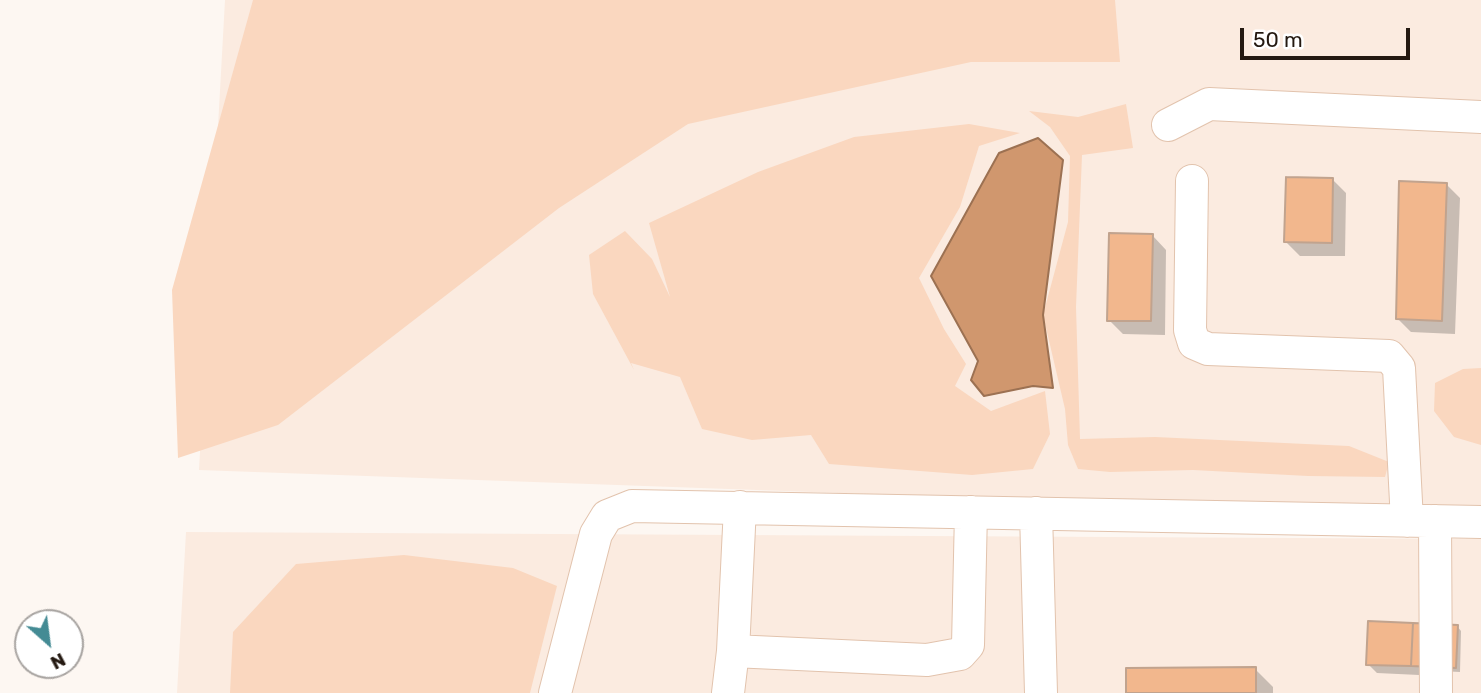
<!DOCTYPE html>
<style>
body{margin:0}
#map{position:relative;width:1481px;height:693px;overflow:hidden;background:#fdf7f2;font-family:Rubik,sans-serif}
canvas{display:block}
.north{position:absolute;left:14px;top:609px;width:70px;height:70px;box-sizing:border-box;background:#fff;border:2px solid #a7a3a0;border-radius:50%;rotate:152deg;font-size:19px;font-weight:700;line-height:28px;text-align:center;color:#241911}
.north::after{content:'';display:block;margin:auto;width:24px;height:32px;background:#448b94;clip-path:polygon(50% 0,100% 100%,50% 72%,0 100%)}
.scale{position:absolute;left:1240px;top:28px;width:170px;height:32px;box-sizing:border-box;border:4px solid #241911;border-top:0;padding-left:9px;font-size:21px;line-height:24px;white-space:nowrap;color:#241911;-webkit-text-stroke:5px #fff;paint-order:stroke}
</style>
<div id="map">
<canvas width="1481" height="693"></canvas>
<div class="north">N</div>
<div class="scale">50 m</div>
</div>
<script>
const g = document.querySelector('canvas').getContext('2d');
g.lineJoin = 'round';
function paint(path, color) { g.fillStyle = color; g.fill(path, 'evenodd'); }
const shape = rows => new Path2D(rows.map(r => 'M' + r).join(''));
function stroke(path, color, width, dash) { g.strokeStyle = color; g.lineWidth = width; g.lineCap = dash ? 'butt' : 'round'; g.setLineDash(dash || []); g.stroke(path); }
const built = shape([
 [225,0,1481,0,1481,516,199,470],
 [186,532,1481,539,1481,693,177,693]
]);
const green = shape([
 [253,0,1115,0,1120,62,971,62,688,124,559,208,278,425,178,458,172,290],
 [1126,104,1133,148,1082,155,1076,307,1080,439,1155,437,1349,446,1389,462,1385,477,1308,476,1193,470,1110,472,1078,469,1068,445,1065,409,1043,315,1068,222,1070,156,1050,127,1029,111,1078,117],
 [969,124,1020,133,979,146,960,207,919,278,944,329,966,364,955,386,991,411,1045,391,1050,434,1033,469,972,475,829,464,811,435,752,440,702,429,680,377,631,363,634,370,593,294,589,255,625,231,652,259,670,297,649,223,758,172,854,137],
 [1481,368,1481,445,1454,437,1434,411,1435,383,1463,369],
 [404,555,513,568,557,586,530,693,230,693,233,632,296,564]
]);
const water = shape([
 [1038,138,1063,160,1043,315,1053,388,1033,386,984,396,971,380,978,361,931,276,999,153,1038,138]
]);
const shadow = shape([
 [1332,179,1346,193,1345,256,1300,256,1286,242],
 [1446,184,1460,198,1455,334,1411,332,1397,318],
 [1153,236,1166,250,1165,335,1123,334,1109,320],
 [1457,626,1461,631,1460,672,1420,670,1419,675,1377,673,1368,664],
 [1255,669,1273,687,1273,693,1128,693]
]);
const building = shape([
 [1286,177,1333,178,1332,243,1284,242,1286,177],
 [1399,181,1447,183,1442,321,1396,319,1399,181],
 [1109,233,1153,234,1151,321,1107,321,1109,233],
 [1368,621,1413,623,1411,666,1366,665,1368,621],
 [1413,623,1458,625,1456,668,1411,666,1413,623],
 [1256,667,1256,693,1126,693,1126,668,1256,667]
]);
const minor = shape([
 [1168,125,1209,104,1481,117],
 [1192,181,1190,330,1194,343,1208,349,1389,356,1399,368,1407,521],
 [1036,513,1041,693],
 [1435,521,1436,693],
 [733,651,740,507],
 [555,693,596,534,607,516,632,506,1481,522],
 [728,693,733,651,927,660,960,654,968,645,971,512]
]);
paint(built, '#fbebe0');
paint(green, '#fad7bf');
paint(water, '#d0976e');
stroke(water, '#9c7152', 2);
paint(shadow, '#0003');
paint(building, '#f2b78d');
stroke(building, '#c1a38e', 2);
stroke(minor, '#e2c3ad', 34);
stroke(minor, '#fff', 32);
</script>
